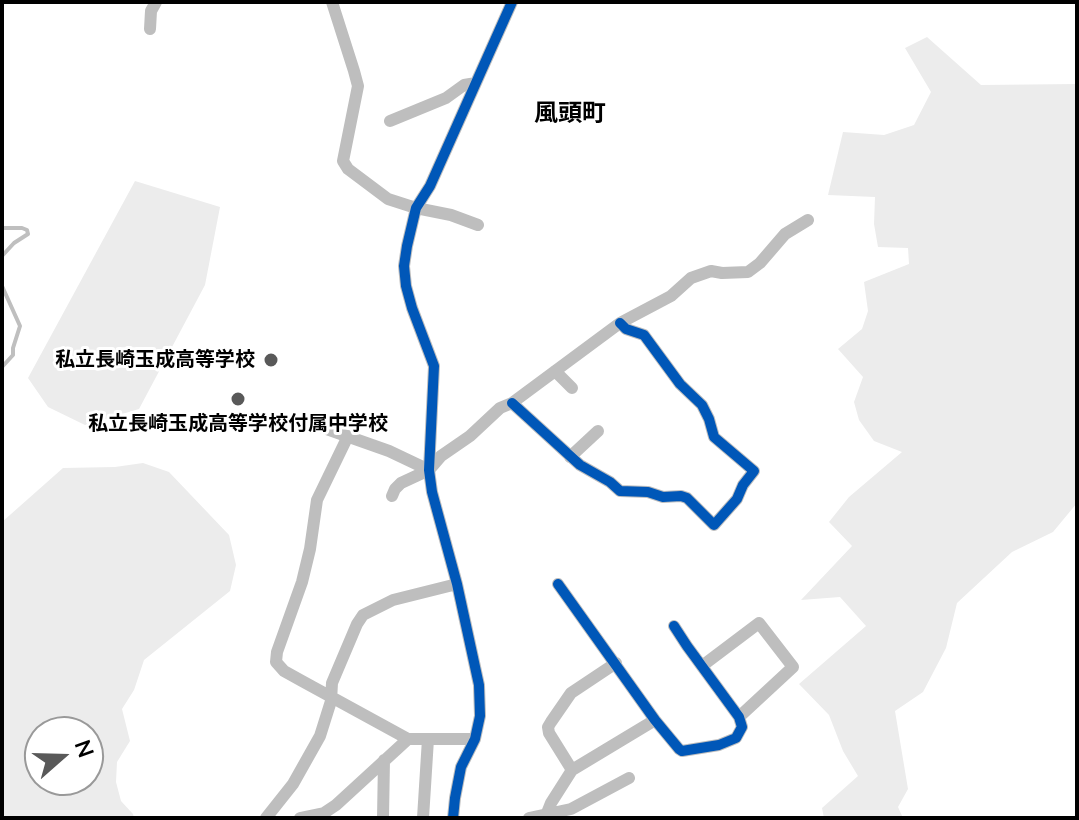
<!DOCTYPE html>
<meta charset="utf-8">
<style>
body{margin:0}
#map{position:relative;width:1079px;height:820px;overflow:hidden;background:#fff;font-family:Mulish,sans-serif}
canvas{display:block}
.frame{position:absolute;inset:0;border:4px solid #000;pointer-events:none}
.north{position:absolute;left:24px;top:716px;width:80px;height:80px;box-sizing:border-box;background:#fff;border:2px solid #999;border-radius:50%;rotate:70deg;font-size:22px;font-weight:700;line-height:32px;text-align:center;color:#000}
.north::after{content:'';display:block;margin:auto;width:28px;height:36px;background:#595959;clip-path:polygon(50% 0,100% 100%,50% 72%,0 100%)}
</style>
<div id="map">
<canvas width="1079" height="820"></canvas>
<div class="frame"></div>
<div class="north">N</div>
</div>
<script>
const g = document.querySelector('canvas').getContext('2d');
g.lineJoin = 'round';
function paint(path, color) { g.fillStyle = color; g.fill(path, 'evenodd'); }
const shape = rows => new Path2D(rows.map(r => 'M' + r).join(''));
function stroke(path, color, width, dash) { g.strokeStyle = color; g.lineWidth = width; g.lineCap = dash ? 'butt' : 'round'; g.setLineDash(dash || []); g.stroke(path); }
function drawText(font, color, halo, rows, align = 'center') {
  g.font = font + ' Mulish,"Noto Sans JP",sans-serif'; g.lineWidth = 6; g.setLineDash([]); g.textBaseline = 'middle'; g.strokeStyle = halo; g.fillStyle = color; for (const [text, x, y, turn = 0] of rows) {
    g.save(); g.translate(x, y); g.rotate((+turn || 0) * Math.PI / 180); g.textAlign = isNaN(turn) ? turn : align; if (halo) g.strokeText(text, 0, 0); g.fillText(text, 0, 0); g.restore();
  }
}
const green = shape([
 [927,37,981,85,1077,84,1077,503,1053,532,1012,552,957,603,946,648,923,692,895,711,908,789,898,807,903,818,824,818,822,808,858,776,843,751,829,715,799,684,866,626,840,597,801,600,852,546,829,522,849,497,902,452,874,441,859,420,854,402,863,377,838,349,862,329,868,311,864,282,909,264,908,248,878,247,874,224,875,197,828,195,843,132,884,135,914,125,931,92,905,48],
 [135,181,220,207,205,285,139,409,85,425,48,407,28,378],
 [143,463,169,472,229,535,236,565,230,591,144,660,134,690,122,709,130,741,117,762,116,782,121,801,133,814,134,818,2,818,2,522,63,468,115,467],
 [40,732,88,732,88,780,40,780]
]);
const stream = shape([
 [2,228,22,228,27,230,28,234,14,243,2,256],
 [2,286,20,326,13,348,13,355,2,367]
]);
const street = shape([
 [332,2,354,71,358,86,343,161,348,169,388,199,416,208,451,215,478,225],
 [150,29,151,11,156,2],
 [390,121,446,98,464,85,476,83],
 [555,371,572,388],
 [512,403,580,465,610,482,620,491,648,492,663,497,681,496,687,498,714,525,737,499,743,485,754,471,714,437,709,419,702,405,680,384,644,335,626,329,620,323],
 [321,427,389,451,429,470],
 [348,436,317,500,310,549,302,582,277,652,276,662,284,671,302,681,408,739],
 [570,457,598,431],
 [392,496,395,489,401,483,429,470,441,456,470,436,500,408,512,403,620,323,671,296,691,278,711,271,722,273,748,272,760,263,785,234,808,220],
 [558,584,655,720,679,749,682,751,719,745,736,738,742,727,739,717,687,646,674,626],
 [702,666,759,623,793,667,739,717],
 [572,770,549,733,548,727,551,722,571,693,616,663],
 [547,813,551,803,572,770,655,720],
 [266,818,293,784,320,736,331,701,332,683,357,624,363,615,393,600,457,584],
 [300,818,324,813,336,805,408,739,475,739],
 [383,818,384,760],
 [423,818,428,739],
 [453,818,455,798,461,767,475,739,480,716,479,685,457,584,432,492,429,470,434,366,412,308,406,286,404,266,407,246,416,208,430,186,512,2],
 [529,818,571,809,629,778]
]);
const cycleway = shape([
 [512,403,580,465,610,482,620,491,648,492,663,497,681,496,687,498,714,525,737,499,743,485,754,471,714,437,709,419,702,405,680,384,644,335,626,329,620,323],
 [558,584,655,720,679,749,682,751,719,745,736,738,742,727,739,717,687,646,674,626],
 [453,818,455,798,461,767,475,739,480,716,479,685,457,584,432,492,429,470,434,366,412,308,406,286,404,266,407,246,416,208,430,186,512,2]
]);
const markers = [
 [271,360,8,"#595959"],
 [238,399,8,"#595959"]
];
const poiNames = [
 ["私立長崎玉成高等学校",255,360],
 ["私立長崎玉成高等学校付属中学校",238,424,"center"]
];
const quarterNames = [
 ["風頭町",570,114]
];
paint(green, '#ececec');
stroke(stream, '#bfbfbf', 4);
stroke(street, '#bebebe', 12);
stroke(cycleway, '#0057b8', 10);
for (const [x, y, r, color] of markers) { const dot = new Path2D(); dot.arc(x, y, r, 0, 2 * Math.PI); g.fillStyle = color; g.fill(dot); stroke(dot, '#fff', 3); }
drawText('bold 20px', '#000', '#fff', poiNames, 'right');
drawText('bold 24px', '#000', '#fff', quarterNames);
</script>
